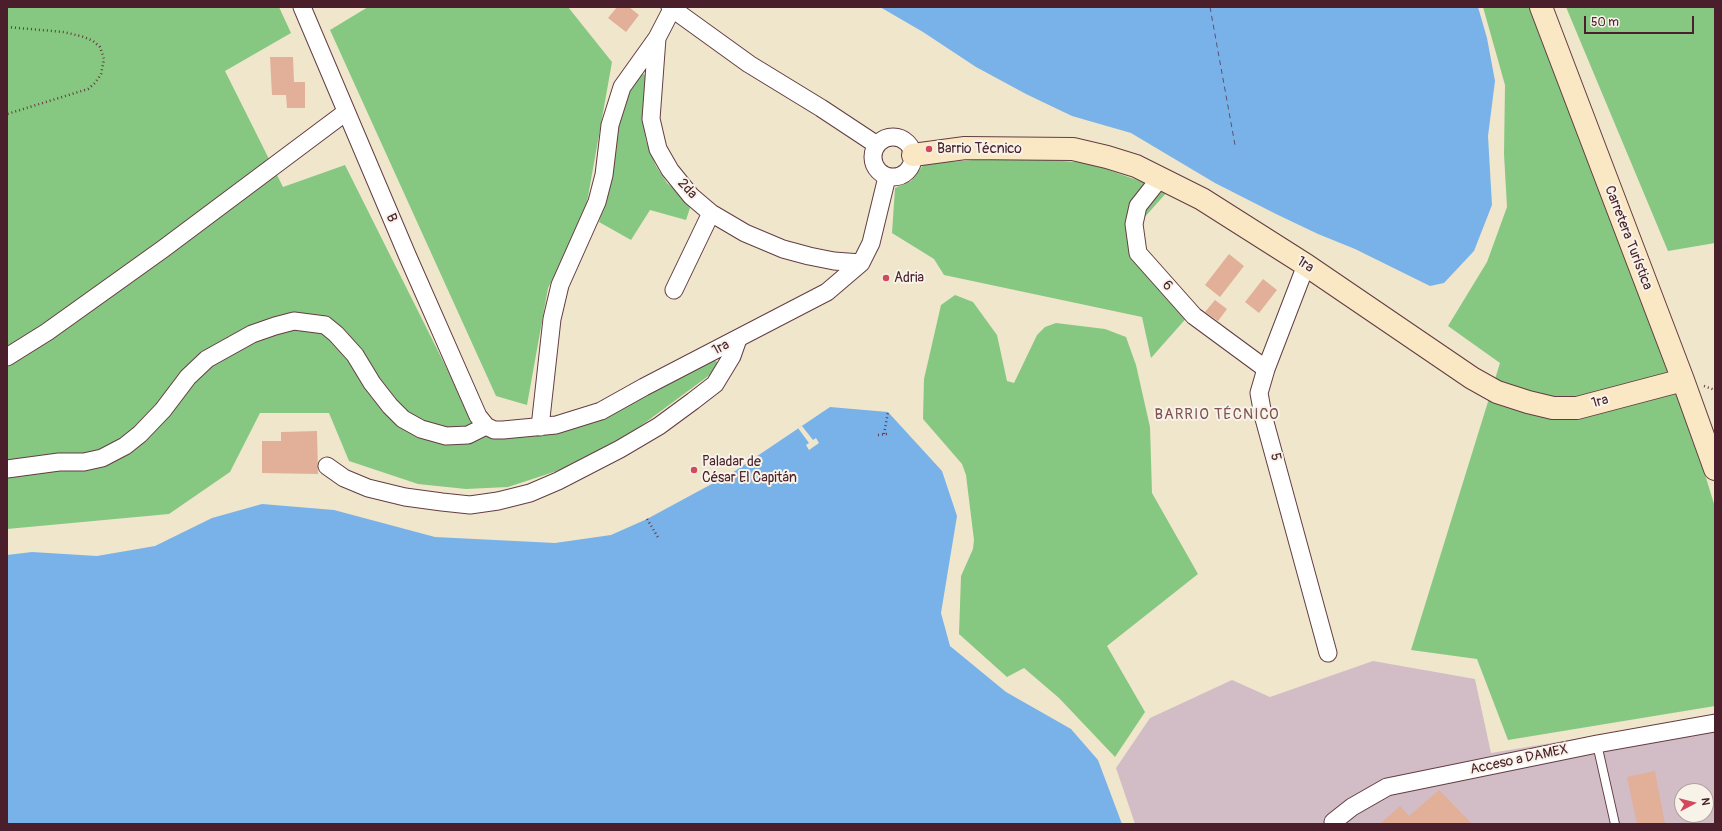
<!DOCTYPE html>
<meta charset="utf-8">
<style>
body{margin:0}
#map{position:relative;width:1722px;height:831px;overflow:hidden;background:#f0e6cc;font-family:Pangolin,sans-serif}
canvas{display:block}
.frame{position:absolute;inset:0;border:8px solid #4a1f2b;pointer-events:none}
.north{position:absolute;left:1674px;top:783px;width:40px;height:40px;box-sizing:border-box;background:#f7f3e8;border:1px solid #b29e9c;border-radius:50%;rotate:83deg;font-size:11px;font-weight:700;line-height:16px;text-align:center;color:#4a1f2b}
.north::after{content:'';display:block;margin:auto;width:14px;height:18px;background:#d1495b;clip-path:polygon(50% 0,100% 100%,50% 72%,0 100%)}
.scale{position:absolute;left:1584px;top:16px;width:110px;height:18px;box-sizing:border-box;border:2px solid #4a1f2b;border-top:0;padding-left:5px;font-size:12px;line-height:14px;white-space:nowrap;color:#4a1f2b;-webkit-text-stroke:3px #f7f3e8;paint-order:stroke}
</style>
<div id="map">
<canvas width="1722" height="831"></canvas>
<div class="frame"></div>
<div class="north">N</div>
<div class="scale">50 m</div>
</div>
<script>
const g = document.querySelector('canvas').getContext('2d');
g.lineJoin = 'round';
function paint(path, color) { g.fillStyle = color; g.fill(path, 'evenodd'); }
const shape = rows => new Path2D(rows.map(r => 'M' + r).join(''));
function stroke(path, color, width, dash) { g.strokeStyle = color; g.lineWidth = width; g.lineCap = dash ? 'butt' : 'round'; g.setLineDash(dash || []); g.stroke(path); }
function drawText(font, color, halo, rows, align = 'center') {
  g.font = font + ' Pangolin,sans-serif'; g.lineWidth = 4; g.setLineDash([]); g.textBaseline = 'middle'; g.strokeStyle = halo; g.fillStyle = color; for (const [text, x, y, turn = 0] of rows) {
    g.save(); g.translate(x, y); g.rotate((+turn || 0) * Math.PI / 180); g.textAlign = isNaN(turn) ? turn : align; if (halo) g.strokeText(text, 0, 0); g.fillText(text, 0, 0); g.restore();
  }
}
const industrial = shape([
 [1373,661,1475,679,1491,753,1715,716,1715,824,1135,824,1116,768,1150,718,1232,680,1270,697],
 [1682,791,1706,791,1706,815,1682,815]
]);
const green = shape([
 [7,7,279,7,291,33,225,71,283,187,345,165,468,411,523,435,712,359,719,363,715,371,642,425,606,447,563,469,508,487,466,489,418,484,349,461,329,413,260,413,230,472,169,514,7,529],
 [368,7,568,7,612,62,584,219,548,288,527,405,496,396,330,30],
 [1483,7,1532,7,1685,410,1715,507,1715,706,1508,740,1477,659,1411,650,1500,363,1448,326,1487,262,1507,207,1504,154,1505,85],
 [1566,7,1715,7,1715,243,1668,251],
 [643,74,649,76,649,87,642,114,646,141,656,166,667,183,680,194,690,208,686,220,650,210,631,240,599,222,608,193,618,130,625,103,637,76],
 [1010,157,1089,163,1168,191,1143,219,1131,257,1190,314,1151,358,1142,317,944,275,934,259,892,233,895,188,911,181,924,164],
 [955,295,973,302,997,335,1007,381,1014,383,1037,335,1045,327,1056,323,1105,329,1126,337,1136,365,1150,427,1152,493,1198,574,1107,646,1145,712,1115,757,1059,698,1024,668,1007,677,959,634,961,576,973,549,974,540,966,475,962,464,923,419,924,379,941,305]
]);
const water = shape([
 [880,7,1478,7,1487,38,1495,81,1488,136,1492,205,1474,251,1444,283,1430,286,1355,249,1318,234,1276,214,1215,183,1131,133,1072,116,1026,94,976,67,923,32],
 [830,407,888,412,942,471,957,516,941,613,950,646,1006,692,1071,729,1098,760,1122,824,7,824,7,555,32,552,97,556,155,546,212,518,262,504,334,510,435,537,555,543,611,535,647,519,732,473]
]);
const pier = shape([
 [802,426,813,440,816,438,819,443,809,450,806,445,809,443,798,428]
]);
const ferry = shape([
 [1210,7,1235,145]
]);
const building = shape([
 [617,7,629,7,639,15,626,32,608,18],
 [270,57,293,57,294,82,305,82,305,108,287,108,286,95,272,95],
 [1229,254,1244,266,1220,297,1205,285],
 [1263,279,1277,290,1259,313,1245,302],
 [1215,300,1227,309,1218,321,1205,312],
 [317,431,318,474,262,473,262,441,281,441,281,432],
 [1655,771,1665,824,1637,824,1627,777],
 [1439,790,1472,824,1380,824,1400,806,1409,816]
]);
const path = shape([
 [7,27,64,32,84,37,93,41,100,47,104,59,101,74,95,83,88,89,7,114],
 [1704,386,1715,390],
 [884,434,888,412],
 [878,435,887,434],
 [647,519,659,539]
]);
const lane = shape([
 [1597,744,1615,824]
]);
const street = shape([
 [302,7,408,257,478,416,486,426,494,430,503,430,556,425,601,411,644,387,827,292,861,263,871,243,887,177],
 [670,7,749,64,821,108,877,145],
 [672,9,657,38,651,119,658,149,670,170,691,196,711,213,745,233,783,249,809,256,834,261,861,263],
 '873 157a20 20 0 1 1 40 0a20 20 0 1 1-40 0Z',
 [1161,177,1138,206,1134,224,1138,253,1194,316,1266,369],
 [1306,265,1266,369,1259,393,1263,415,1328,653],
 [674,290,711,213],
 [7,357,47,332,163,249,346,112],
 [540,427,552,319,560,285,597,202,604,175,610,125,622,87,657,38],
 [327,466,344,478,368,488,405,497,442,502,470,505,498,501,530,493,558,481,620,449,659,426,693,401,715,384,732,356,738,339],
 [7,469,59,462,84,462,102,458,125,446,140,434,163,410,188,377,207,359,252,334,275,326,294,321,325,325,336,334,355,355,372,383,390,406,403,419,421,429,446,436,468,435,486,426],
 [1333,822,1352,807,1387,787,1597,744,1715,723]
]);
const secondary = shape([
 [1541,7,1683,380,1715,469],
 [913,155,965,148,1073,149,1107,157,1136,166,1202,199,1306,265,1472,378,1497,392,1528,402,1553,408,1577,408,1683,380]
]);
const markers = [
 [929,149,4,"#d1495b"],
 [886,278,4,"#d1495b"],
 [694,470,4,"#d1495b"]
];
const poiNames = [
 ["Barrio Técnico",937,149],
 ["Adria",894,278],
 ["Paladar de",702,462],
 ["César El Capitán",702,478]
];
const streetNames = [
 ["2da",687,189,48],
 ["B",391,218,67],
 ["Carretera Turística",1628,238,69],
 ["1ra",1305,265,33],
 ["6",1167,286,48],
 ["1ra",721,348,-27],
 ["1ra",1600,402,-15],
 ["5",1275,457,75],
 ["Acceso a DAMEX",1519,760,-12]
];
const neighbourhoodNames = [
 ["BARRIO TÉCNICO",1217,415]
];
paint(industrial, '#d2bdc6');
paint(green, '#86c881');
paint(water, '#79b2e9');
paint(pier, '#f0e6cc');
stroke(ferry, '#5a526e', 1, [5, 4]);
paint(building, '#e2af98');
stroke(lane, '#633d43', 10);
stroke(street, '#633d43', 19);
stroke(secondary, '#633d43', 24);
stroke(path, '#633d43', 2.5, [1, 3]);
stroke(lane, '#fff', 8);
stroke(street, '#fff', 17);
stroke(secondary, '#fae7c3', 22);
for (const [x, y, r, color] of markers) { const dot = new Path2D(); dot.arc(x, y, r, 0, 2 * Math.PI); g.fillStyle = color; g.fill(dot); stroke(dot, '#f7f3e8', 1.5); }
drawText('14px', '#4a1f2b', '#f7f3e8', poiNames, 'left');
drawText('14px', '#4a1f2b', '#f7f3e8', streetNames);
g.letterSpacing = '1px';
drawText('15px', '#7f5151', '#f7f3e8', neighbourhoodNames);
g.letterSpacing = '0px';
</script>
